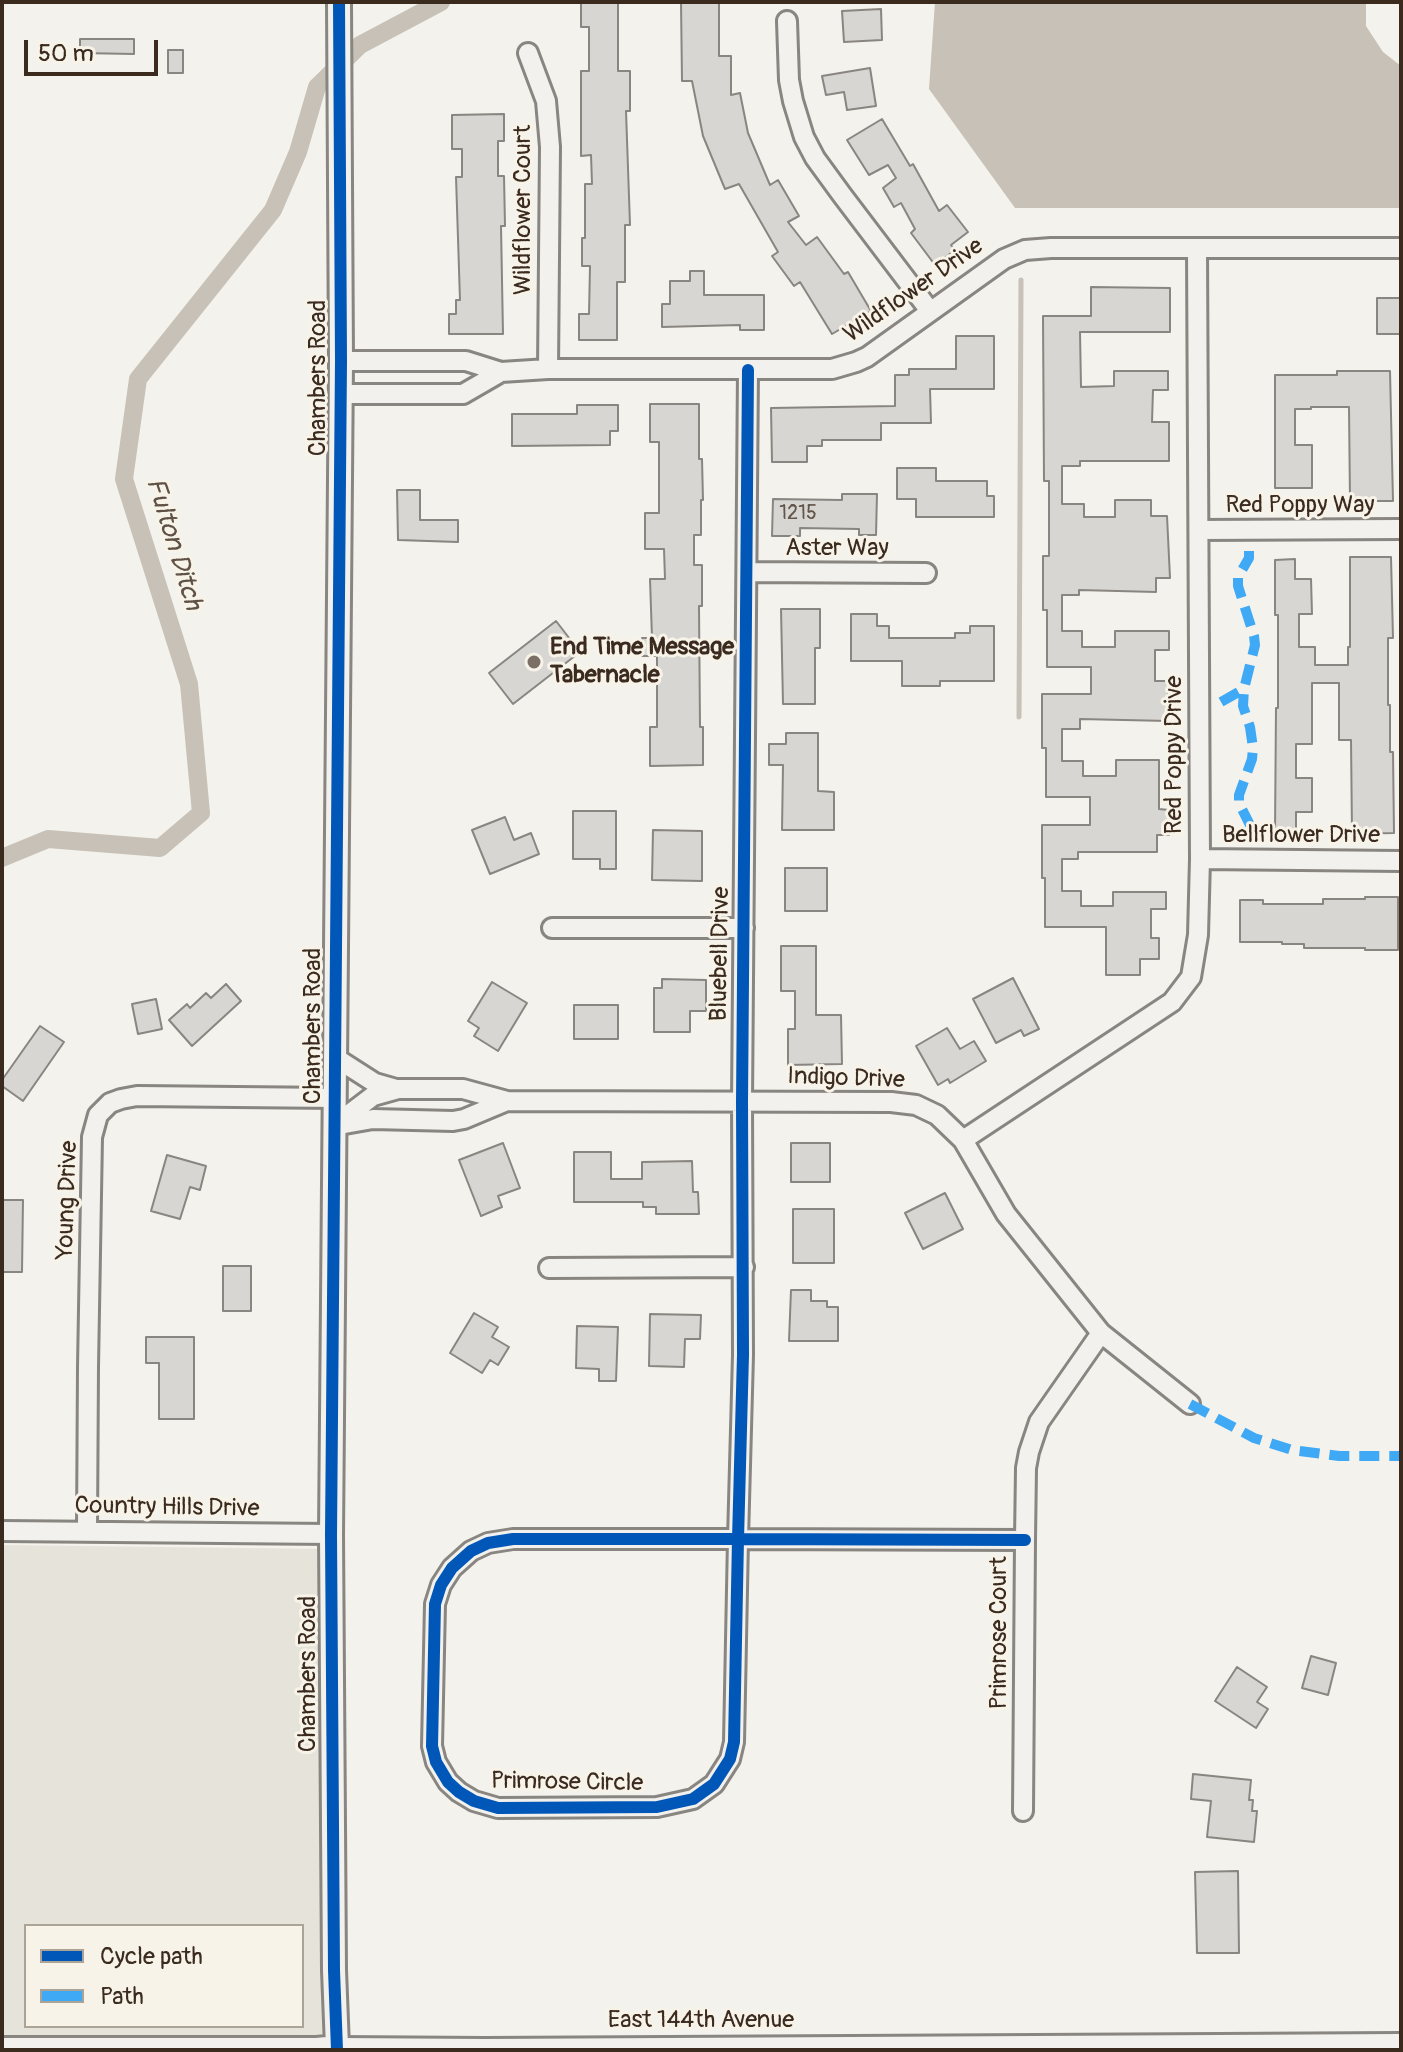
<!DOCTYPE html>
<style>
body{margin:0}
#map{position:relative;width:1403px;height:2052px;overflow:hidden;background:#f4f2ec;font-family:Pangolin,sans-serif}
canvas{display:block}
.frame{position:absolute;inset:0;border:4px solid #3b2a1e;pointer-events:none}
.legend{position:absolute;left:24px;top:1924px;width:280px;height:104px;box-sizing:border-box;background:#f7f3e8;border:2px solid #aca397;margin:0;padding:10px 14px;list-style:none;font-size:24px;color:#3b2a1e}
.legend li{display:flex;align-items:center;gap:16px;height:40px}
.legend b{width:40px;border:2px solid #aca397}
.scale{position:absolute;left:24px;top:40px;width:134px;height:36px;box-sizing:border-box;border:4px solid #3b2a1e;border-top:0;padding-left:10px;font-size:24px;line-height:28px;white-space:nowrap;color:#3b2a1e;-webkit-text-stroke:6px #f7f3e8;paint-order:stroke}
</style>
<div id="map">
<canvas width="1403" height="2052"></canvas>
<div class="frame"></div>
<ul class="legend">
<li><b style="height:10px;background:#0057b8"></b>Cycle path</li>
<li><b style="height:10px;background:#3fa9f5"></b>Path</li>
</ul>
<div class="scale">50 m</div>
</div>
<script>
const g = document.querySelector('canvas').getContext('2d');
g.lineJoin = 'round';
function paint(path, color) { g.fillStyle = color; g.fill(path, 'evenodd'); }
const shape = rows => new Path2D(rows.map(r => 'M' + r).join(''));
function stroke(path, color, width, dash) { g.strokeStyle = color; g.lineWidth = width; g.lineCap = dash ? 'butt' : 'round'; g.setLineDash(dash || []); g.stroke(path); }
function drawText(font, color, halo, rows, align = 'center') {
  g.font = font + ' Pangolin,sans-serif'; g.lineWidth = 6; g.setLineDash([]); g.textBaseline = 'middle'; g.strokeStyle = halo; g.fillStyle = color; for (const [text, x, y, turn = 0] of rows) {
    g.save(); g.translate(x, y); g.rotate((+turn || 0) * Math.PI / 180); g.textAlign = isNaN(turn) ? turn : align; if (halo) g.strokeText(text, 0, 0); g.fillText(text, 0, 0); g.restore();
  }
}
const green = shape([
 [2,1545,331,1549,337,2047,2,2050],
 [26,1926,302,1926,302,2026,26,2026]
]);
const water = shape([
 [935,2,1366,2,1366,26,1383,52,1401,66,1401,208,1015,208,929,89]
]);
const stream = shape([
 [1019,717,1021,280]
]);
const canal = shape([
 [2,858,48,839,160,848,201,813,189,684,124,479,138,379,273,210,298,152,317,87,360,45,441,2]
]);
const building = shape([
 [581,2,618,2,618,71,630,71,630,111,626,111,630,225,625,225,625,282,617,282,617,340,579,340,579,314,589,314,590,266,582,266,582,238,585,238,585,184,592,184,591,155,581,156,581,71,589,71,589,27,581,27,581,2],
 [681,2,719,2,719,56,731,56,731,95,740,93,748,133,770,185,778,180,799,216,788,222,806,245,817,237,844,274,848,272,871,311,832,334,800,282,794,286,772,256,778,252,739,184,725,189,703,136,692,81,682,81,681,2],
 [881,9,882,40,844,42,842,11,881,9],
 [80,39,134,39,134,54,80,53,80,39],
 [168,50,183,50,183,73,168,73,168,50],
 [870,68,876,106,847,110,844,92,826,95,822,76,870,68],
 [504,114,504,141,498,141,498,176,504,176,505,226,501,226,503,334,449,334,449,314,456,314,456,300,460,300,456,177,462,177,462,149,452,149,452,115,504,114],
 [882,119,910,166,913,164,939,211,947,205,968,232,951,245,955,250,935,265,911,233,915,229,901,203,894,207,883,188,896,178,888,165,869,175,847,140,882,119],
 [690,271,704,271,704,295,764,295,764,330,740,330,740,325,662,327,662,304,670,304,670,281,690,281,690,271],
 [1091,287,1170,288,1170,332,1080,332,1081,387,1114,386,1114,371,1168,371,1168,390,1153,390,1152,422,1169,422,1169,461,1080,461,1080,466,1062,466,1062,504,1084,504,1084,517,1115,517,1115,500,1151,500,1151,516,1167,516,1170,578,1156,578,1156,592,1079,590,1079,595,1062,595,1062,631,1082,631,1082,647,1115,647,1115,631,1169,631,1169,650,1155,650,1155,681,1168,681,1168,721,1080,719,1080,729,1062,729,1062,761,1083,761,1083,776,1116,776,1116,760,1159,760,1159,809,1169,810,1169,835,1157,835,1157,852,1078,852,1078,859,1062,859,1062,891,1081,891,1081,906,1113,906,1113,892,1166,892,1166,909,1151,909,1151,938,1159,938,1159,959,1140,959,1140,975,1106,975,1106,927,1045,927,1045,878,1042,878,1042,825,1090,825,1090,797,1046,797,1046,748,1042,748,1042,694,1091,694,1091,667,1047,667,1047,610,1043,610,1043,556,1049,556,1049,481,1044,481,1043,316,1091,316,1091,287],
 [1377,298,1401,298,1401,334,1377,334,1377,298],
 [956,336,994,336,994,389,930,389,931,423,881,423,881,440,822,440,822,446,807,446,807,462,772,462,771,408,895,406,895,375,909,375,909,369,956,369,956,336],
 [1337,371,1390,371,1393,501,1350,501,1349,407,1311,407,1311,409,1295,409,1295,445,1312,445,1312,488,1275,488,1275,375,1337,375,1337,371],
 [650,404,699,404,699,459,702,459,703,500,701,500,701,535,694,535,694,565,702,565,702,606,699,606,700,727,703,727,703,765,650,766,650,727,657,727,657,656,642,656,642,638,652,638,650,579,665,579,664,549,645,549,645,513,659,513,659,442,650,442,650,404],
 [577,405,618,405,618,431,610,431,610,445,512,446,512,414,577,414,577,405],
 [897,468,936,468,936,481,987,481,987,496,994,496,994,517,916,517,916,499,897,499,897,468],
 [397,490,420,490,420,520,458,520,458,542,398,540,397,490],
 [842,494,877,494,876,535,859,535,859,529,800,528,800,536,772,536,773,499,842,500,842,494],
 [1350,557,1391,557,1393,638,1388,638,1388,705,1390,705,1390,752,1393,752,1394,833,1352,834,1351,740,1339,740,1339,683,1312,683,1312,744,1296,744,1296,778,1312,778,1312,812,1296,812,1296,831,1275,831,1276,708,1278,708,1278,615,1275,615,1275,560,1295,559,1295,579,1311,579,1312,614,1299,614,1299,647,1315,647,1315,665,1348,665,1348,647,1350,647,1350,557],
 [781,609,820,609,820,648,815,648,815,704,783,704,781,609],
 [851,614,877,614,877,626,889,626,889,638,955,638,955,633,970,633,970,626,994,626,994,681,940,681,940,686,902,686,902,661,851,661,851,614],
 [556,621,580,652,513,704,489,673,556,621],
 [786,733,818,733,818,791,834,792,834,830,782,830,783,765,769,765,769,744,786,744,786,733],
 [573,811,616,811,616,869,600,869,600,859,573,859,573,811],
 [505,817,514,840,531,833,539,854,490,874,472,830,505,817],
 [653,830,702,831,702,881,652,880,653,830],
 [785,868,827,868,827,911,785,911,785,868],
 [1365,897,1398,897,1398,950,1365,950,1365,948,1304,948,1304,944,1282,944,1282,942,1240,942,1240,900,1263,900,1263,904,1323,904,1323,899,1365,899,1365,897],
 [781,946,816,946,816,1015,841,1015,842,1064,788,1065,788,1029,795,1029,795,991,781,991,781,946],
 [1013,978,1039,1029,1024,1036,1021,1030,996,1043,973,999,1013,978],
 [662,979,706,980,706,1011,690,1011,690,1032,654,1032,654,988,662,988,662,979],
 [492,982,527,1003,498,1051,474,1036,479,1028,468,1021,492,982],
 [226,984,241,1001,192,1046,169,1020,187,1004,190,1008,206,993,211,998,226,984],
 [156,999,162,1029,138,1034,132,1004,156,999],
 [574,1005,618,1005,618,1039,574,1039,574,1005],
 [40,1026,64,1042,23,1101,2,1086,2,1080,40,1026],
 [947,1028,960,1049,974,1041,986,1061,950,1083,948,1079,938,1085,916,1046,947,1028],
 [503,1143,520,1188,498,1196,502,1207,481,1216,459,1160,503,1143],
 [791,1143,830,1143,830,1182,791,1182,791,1143],
 [574,1152,611,1152,611,1179,642,1179,642,1162,692,1161,693,1192,698,1192,699,1214,656,1214,656,1207,643,1207,643,1202,574,1202,574,1152],
 [167,1155,206,1166,200,1190,190,1187,180,1219,151,1211,167,1155],
 [945,1193,963,1229,923,1249,905,1213,945,1193],
 [2,1200,23,1200,22,1272,2,1272,2,1200],
 [793,1209,834,1209,834,1263,793,1263,793,1209],
 [223,1266,251,1266,251,1311,223,1311,223,1266],
 [791,1290,811,1290,811,1301,827,1301,827,1307,838,1307,838,1341,789,1341,791,1290],
 [474,1313,498,1327,492,1337,509,1347,498,1365,490,1360,482,1373,450,1353,474,1313],
 [650,1314,701,1315,700,1339,685,1339,684,1367,649,1366,650,1314],
 [577,1326,618,1327,616,1381,599,1381,599,1369,576,1368,577,1326],
 [146,1337,194,1337,194,1419,159,1419,159,1363,146,1363,146,1337],
 [1311,1656,1336,1663,1328,1695,1302,1688,1311,1656],
 [1237,1667,1267,1687,1257,1702,1268,1709,1256,1728,1215,1701,1237,1667],
 [1193,1774,1251,1780,1249,1800,1253,1800,1252,1811,1257,1811,1254,1842,1207,1837,1211,1801,1191,1799,1193,1774],
 [1238,1871,1239,1953,1197,1953,1195,1872,1238,1871]
]);
const minor = shape([
 [787,21,789,80,793,101,804,137,815,158,842,195,930,311],
 [528,53,546,101,550,147,548,369],
 [341,361,466,361,501,372,548,369,832,369,856,362,867,357,1004,259,1025,250,1051,248,1401,248],
 [748,370,742,1101,743,1355,738,1539,734,1742,730,1759,714,1784,693,1799,657,1807,498,1808,474,1801,459,1792,448,1782,436,1762,432,1746,435,1604,441,1585,452,1568,471,1551,488,1543,513,1539,738,1539,1025,1540],
 [341,394,463,394,501,372],
 [1199,530,1401,529],
 [747,572,926,573],
 [1200,859,1401,861],
 [552,928,744,928],
 [336,1058,375,1083,396,1089],
 [335,1125,373,1096,398,1089,463,1089,507,1101,891,1102,916,1105,937,1115,963,1140,1006,1214,1101,1333,1190,1404],
 [339,1125,373,1119,453,1121,464,1119,507,1101],
 [963,1140,1172,1002,1191,977,1198,935,1200,859,1197,249],
 [549,1268,744,1267],
 [87,1530,88,1367,92,1137,98,1115,110,1103,121,1099,137,1096,336,1098],
 [2,1531,331,1534],
 [1023,1811,1025,1540,1026,1468,1029,1452,1039,1422,1101,1333],
 [337,2050,337,2047,485,2048,1401,2043]
]);
const tertiary = shape([
 [2,2049,317,2049,337,2047,334,1970,331,1534,341,361,339,2]
]);
const quiet = shape([
 [1249,551,1249,558,1238,577,1238,586,1254,636,1255,645,1244,689,1243,706,1250,727,1253,748,1252,759,1239,795,1239,803,1253,831,1253,837],
 [1221,702,1244,689],
 [1190,1404,1254,1438,1292,1450,1339,1456,1401,1456]
]);
const cycleway = shape([
 [748,370,742,1101,743,1355,738,1539,734,1742,730,1759,714,1784,693,1799,657,1807,498,1808,474,1801,459,1792,448,1782,436,1762,432,1746,435,1604,441,1585,452,1568,471,1551,488,1543,513,1539,738,1539,1025,1540],
 [337,2050,334,1970,331,1534,341,361,339,2]
]);
const markers = [
 [534,662,8,"#7c7066"]
];
const numberNames = [
 ["1215",798,514]
];
const streetNames = [
 ["Wildflower Court",524,210,-90],
 ["Wildflower Drive",914,291,-35],
 ["Chambers Road",319,378,-90],
 ["Red Poppy Way",1300,506],
 ["Aster Way",837,549],
 ["Red Poppy Drive",1175,755,-90],
 ["Bellflower Drive",1301,836],
 ["Bluebell Drive",721,954,-89],
 ["Chambers Road",314,1026,-90],
 ["Indigo Drive",846,1079,2],
 ["Young Drive",68,1200,-88],
 ["Country Hills Drive",167,1508,1],
 ["Primrose Court",1000,1633,-90],
 ["Chambers Road",309,1674,-90],
 ["Primrose Circle",567,1783,1],
 ["East 144th Avenue",701,2021]
];
const poiNames = [
 ["End Time Message",550,648],
 ["Tabernacle",550,676]
];
const waterNames = [
 ["Fulton Ditch",173,544,73]
];
paint(green, '#e6e3da');
paint(water, '#c7c1b7');
stroke(stream, '#c7c1b7', 5);
stroke(canal, '#c7c1b7', 18);
paint(building, '#d8d6d2');
stroke(building, '#898580', 2);
stroke(minor, '#898580', 24);
stroke(tertiary, '#898580', 28);
stroke(minor, '#f2f1ed', 18);
stroke(tertiary, '#f2f1ed', 22);
stroke(quiet, '#3fa9f5', 10, [20, 10]);
stroke(cycleway, '#0057b8', 12);
for (const [x, y, r, color] of markers) { const dot = new Path2D(); dot.arc(x, y, r, 0, 2 * Math.PI); g.fillStyle = color; g.fill(dot); stroke(dot, '#f7f3e8', 3); }
drawText('20px', '#62554b', null, numberNames);
drawText('24px', '#3b2a1e', '#f7f3e8', streetNames);
drawText('bold 24px', '#3b2a1e', '#f7f3e8', poiNames, 'left');
drawText('italic 26px', '#5f5145', '#f7f3e8', waterNames);
</script>
